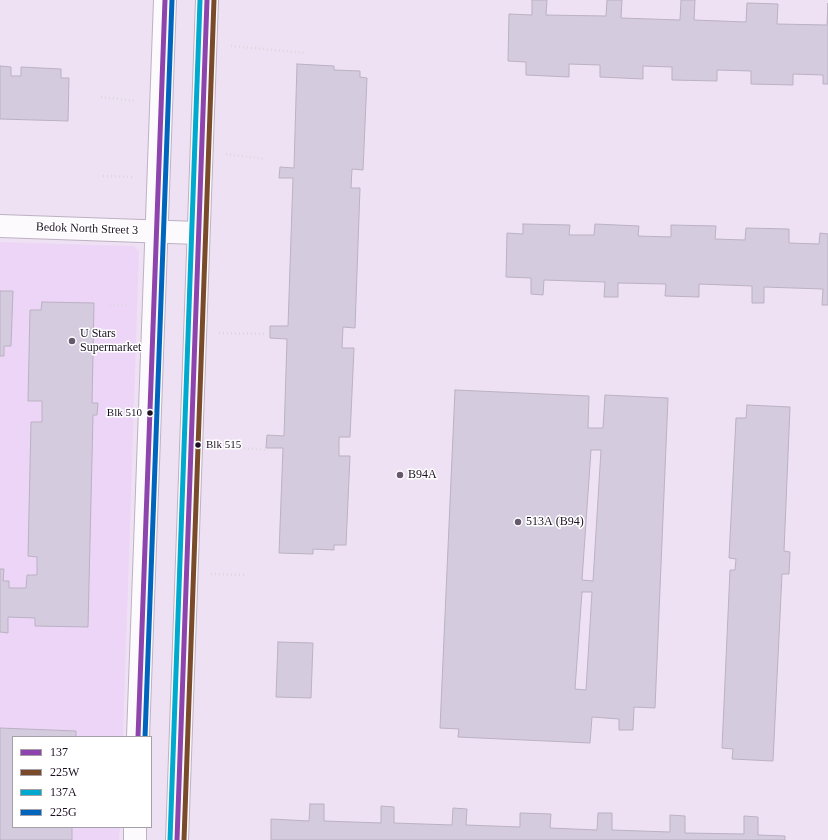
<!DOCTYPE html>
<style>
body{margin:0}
#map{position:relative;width:828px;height:840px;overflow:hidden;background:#eee1f3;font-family:"Times New Roman",serif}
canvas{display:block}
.legend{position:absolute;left:12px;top:736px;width:140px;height:92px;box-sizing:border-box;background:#fff;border:1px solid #a59fa7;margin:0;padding:5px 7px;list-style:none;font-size:12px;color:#1d1022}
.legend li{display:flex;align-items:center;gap:8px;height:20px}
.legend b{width:20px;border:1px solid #a59fa7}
</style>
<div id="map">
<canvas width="828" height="840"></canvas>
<ul class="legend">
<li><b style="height:5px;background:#8e44ad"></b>137</li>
<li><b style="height:5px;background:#7a4b2a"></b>225W</li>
<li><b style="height:5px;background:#00a9ce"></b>137A</li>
<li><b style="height:5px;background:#0065bd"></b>225G</li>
</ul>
</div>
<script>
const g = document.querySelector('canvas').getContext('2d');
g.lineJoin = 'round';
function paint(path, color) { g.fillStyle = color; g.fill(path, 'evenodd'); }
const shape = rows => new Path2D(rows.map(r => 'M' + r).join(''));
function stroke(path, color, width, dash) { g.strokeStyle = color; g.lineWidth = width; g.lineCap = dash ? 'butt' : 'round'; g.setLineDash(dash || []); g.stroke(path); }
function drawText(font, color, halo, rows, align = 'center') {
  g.font = font + ' "Times New Roman",serif'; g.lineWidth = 3; g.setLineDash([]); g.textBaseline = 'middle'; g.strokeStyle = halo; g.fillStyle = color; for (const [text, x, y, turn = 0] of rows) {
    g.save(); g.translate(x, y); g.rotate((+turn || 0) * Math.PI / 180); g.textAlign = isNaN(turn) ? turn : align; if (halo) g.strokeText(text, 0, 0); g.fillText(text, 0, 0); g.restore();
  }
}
const built = shape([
 [0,242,130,246,134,246,139,252,123,737,13,737,13,827,120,827,119,840,0,840]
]);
const building = shape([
 [532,0,547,0,546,15,606,16,607,0,622,0,621,18,680,20,681,0,695,0,694,20,746,22,747,3,778,4,777,24,827,25,828,3,828,84,823,84,823,75,793,74,793,85,751,84,751,71,717,70,717,81,672,80,672,67,643,66,643,79,600,77,600,65,569,64,569,77,526,75,526,62,508,61,509,14,532,15,532,0],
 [297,64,334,66,334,70,360,71,360,77,367,78,363,170,352,169,351,188,360,188,355,328,343,327,342,348,354,348,350,437,339,437,339,456,350,456,346,545,334,545,334,550,313,549,313,554,279,553,283,448,266,448,267,435,284,436,287,339,270,338,270,326,288,326,293,178,279,178,280,167,294,168,297,64],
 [0,66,11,67,11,76,21,76,21,67,61,69,61,78,69,78,68,121,0,119,0,66],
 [523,224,570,225,569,235,594,235,595,224,639,226,638,236,671,237,671,225,716,226,715,239,745,240,746,228,789,229,789,243,819,244,820,233,828,234,828,305,822,305,823,289,764,287,764,303,752,303,752,286,699,284,699,297,665,296,666,284,618,283,618,297,604,297,605,282,544,280,543,295,531,294,531,278,506,277,507,233,523,234,523,224],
 [0,291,13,291,11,346,4,346,4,356,0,356,0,291],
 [42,302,94,303,92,403,98,403,97,415,93,415,88,627,35,626,35,618,8,617,8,633,0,632,0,569,4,569,3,581,9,581,9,588,26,588,27,575,37,575,37,557,28,556,31,422,42,422,42,401,28,401,30,310,41,310,42,302],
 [455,390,589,396,588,428,603,428,605,395,668,398,655,708,634,707,633,730,619,730,619,719,592,717,590,743,458,737,459,729,440,728,455,390],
 [591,450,601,450,593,581,582,580,591,450],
 [582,592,592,592,586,690,575,689,582,592],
 [747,405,790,407,784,551,790,552,789,574,782,574,773,761,732,759,733,749,722,748,730,570,735,570,736,559,729,558,736,418,746,418,747,405],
 [278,642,313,643,311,698,276,697,278,642],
 [0,728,76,731,76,737,13,737,13,827,72,827,72,840,0,840,0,728],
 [310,804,324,804,324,821,381,823,381,806,394,807,394,823,452,825,453,808,467,809,466,825,520,827,520,813,551,814,550,828,597,830,598,813,612,813,612,830,670,832,670,815,685,816,685,833,744,834,744,816,758,817,758,835,785,836,785,840,271,840,271,819,309,821,310,804]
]);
const path = shape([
 [231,46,306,53],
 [101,97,136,101],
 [226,154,265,159],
 [103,176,134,177],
 [110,305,129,305],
 [219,333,267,334],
 [216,446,266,450],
 [211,574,245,575]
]);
const minor = shape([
 [0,226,198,233],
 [138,737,165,0],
 [135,840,135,827],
 [177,840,207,0]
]);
const bus1 = shape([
 [138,737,165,0],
 [177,840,207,0]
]);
const bus2 = shape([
 [184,840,214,0]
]);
const bus3 = shape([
 [170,840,200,0]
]);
const bus4 = shape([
 [145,737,172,0]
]);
const markers = [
 [72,341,4,"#66596b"],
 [150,413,3.5,"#1d1022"],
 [198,445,3.5,"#1d1022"],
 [400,475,4,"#66596b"],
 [518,522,4,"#66596b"]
];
const busNames = [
 ["Blk 510",142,413],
 ["Blk 515",206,445,"left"]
];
const streetNames = [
 ["Bedok North Street 3",87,229,2]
];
const poiNames = [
 ["U Stars",80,334],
 ["Supermarket",80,348],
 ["B94A",408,475],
 ["513A (B94)",526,522]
];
paint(built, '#edd5f7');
paint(building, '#d4cbde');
stroke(building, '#bab1c3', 1);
stroke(minor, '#bdb1c2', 24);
stroke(path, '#dbd8dd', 2.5, [1, 3]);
stroke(minor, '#fcfafd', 22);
stroke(bus1, '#8e44ad', 5);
stroke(bus2, '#7a4b2a', 5);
stroke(bus3, '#00a9ce', 5);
stroke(bus4, '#0065bd', 5);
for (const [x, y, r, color] of markers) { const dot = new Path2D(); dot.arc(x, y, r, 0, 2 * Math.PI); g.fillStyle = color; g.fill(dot); stroke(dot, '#fff', 1.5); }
drawText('11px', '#1d1022', '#fff', busNames, 'right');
drawText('12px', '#1d1022', '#fff', streetNames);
drawText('12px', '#1d1022', '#fff', poiNames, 'left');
</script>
